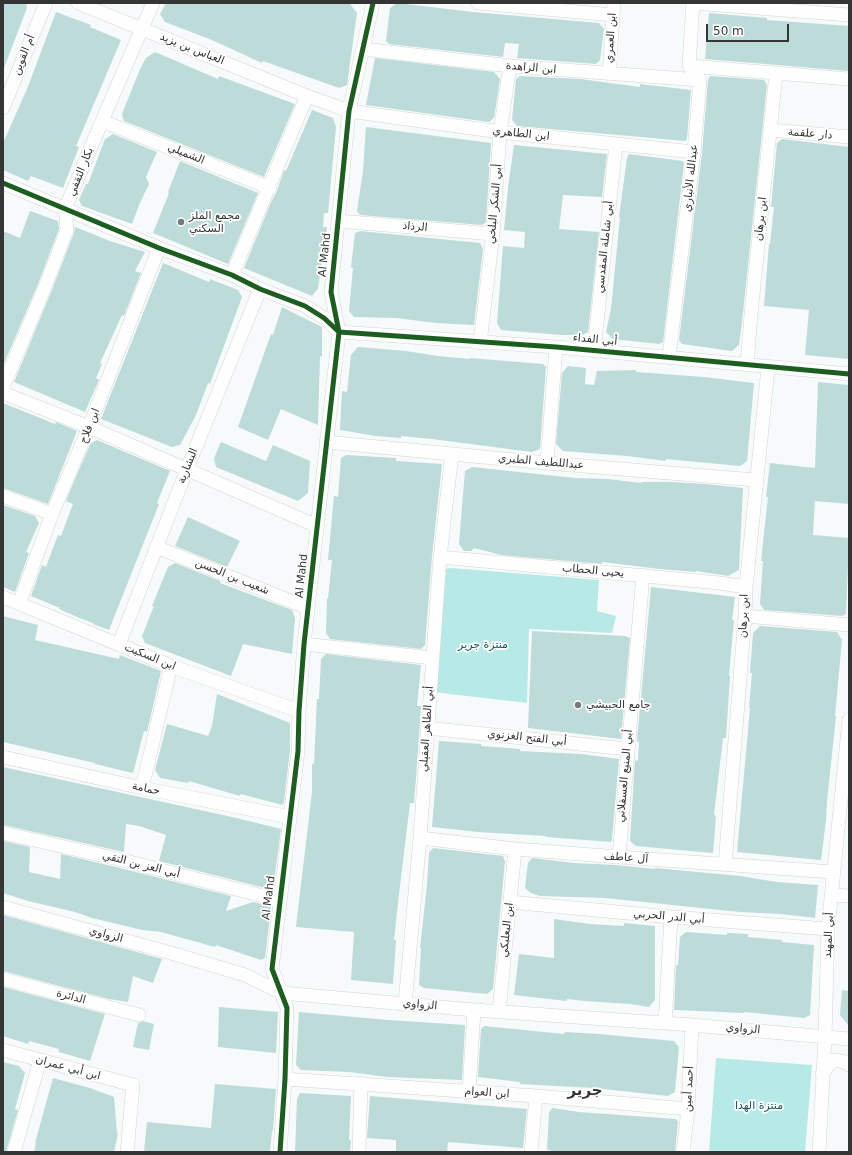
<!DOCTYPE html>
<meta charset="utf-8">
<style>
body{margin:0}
#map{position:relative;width:852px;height:1155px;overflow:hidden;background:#f7fafa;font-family:"DejaVu Sans",sans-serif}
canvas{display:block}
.frame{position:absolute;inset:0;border:4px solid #343636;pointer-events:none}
.scale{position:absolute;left:706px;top:24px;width:83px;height:18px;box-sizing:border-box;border:2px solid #343636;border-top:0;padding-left:5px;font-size:12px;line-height:14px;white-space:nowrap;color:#343636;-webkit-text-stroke:3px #fff;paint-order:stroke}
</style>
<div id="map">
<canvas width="852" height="1155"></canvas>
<div class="frame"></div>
<div class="scale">50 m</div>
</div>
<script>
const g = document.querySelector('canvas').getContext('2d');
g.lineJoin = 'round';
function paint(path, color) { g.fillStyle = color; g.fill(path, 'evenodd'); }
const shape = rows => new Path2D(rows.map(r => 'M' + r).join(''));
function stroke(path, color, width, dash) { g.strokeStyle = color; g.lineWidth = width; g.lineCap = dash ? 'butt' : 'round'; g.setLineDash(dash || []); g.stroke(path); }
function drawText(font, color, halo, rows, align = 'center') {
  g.font = font + ' "DejaVu Sans","Noto Sans Arabic",sans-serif'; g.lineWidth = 3.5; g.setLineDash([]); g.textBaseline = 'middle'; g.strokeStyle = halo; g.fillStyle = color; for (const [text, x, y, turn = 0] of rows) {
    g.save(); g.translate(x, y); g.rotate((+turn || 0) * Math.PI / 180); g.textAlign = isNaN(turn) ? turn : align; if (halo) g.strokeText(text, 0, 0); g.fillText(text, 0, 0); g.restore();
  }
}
const green = shape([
 [452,568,599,580,597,611,616,616,612,633,529,629,527,703,433,692,443,569],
 [716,1058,812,1065,805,1152,709,1152]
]);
const building = shape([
 [3,3,26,3,27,8,4,68],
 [166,3,347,3,350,4,357,13,347,85,339,88,263,61,262,63,212,40,165,22,160,14],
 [397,3,473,12,599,23,604,29,600,60,596,64,517,58,519,44,505,43,503,57,389,44,386,41,390,8],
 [56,12,91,25,90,27,121,40,76,146,79,147,63,188,31,176,28,181,3,170,3,143,27,89],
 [709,13,767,18,767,20,849,26,849,71,705,59],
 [155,52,218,79,219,76,295,104,264,177,124,121,122,114,140,69,146,58],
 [375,58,494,72,500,79,494,118,489,122,366,105],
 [520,76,580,79,640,87,640,84,691,90,687,138,686,141,517,126,512,120,516,79],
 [710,76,764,80,767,85,742,322,739,345,732,351,682,344,679,340,702,153,708,80],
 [312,110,333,118,336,127,328,213,324,213,323,227,327,227,318,289,312,296,244,268,272,200,277,191,284,170,286,171],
 [366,127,491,143,486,222,482,225,360,215,357,211,363,171],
 [113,134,157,152,146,177,149,184,139,205,132,224,82,206,79,200,86,184,88,184,105,139],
 [782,139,849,147,849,359,805,355,809,310,764,306,769,244,770,244,774,207,771,207,777,143],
 [514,145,607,154,602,197,563,195,559,229,599,232,588,332,582,335,562,335,501,330,497,323,503,246,524,248,525,232,504,230,508,188],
 [629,154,683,161,684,164,663,342,659,344,613,339,606,332,611,309,620,217,619,217,627,158],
 [180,161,258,193,228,264,153,233,169,193,168,192],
 [30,211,58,221,59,229,38,284,3,366,3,231,20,238],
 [75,227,110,241,145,252,135,271,141,273,124,316,122,315,100,363,102,364,96,378,99,380,85,412,14,382,52,290,74,233],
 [360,231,480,243,483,249,474,325,436,323,396,318,354,317,349,311,353,268,351,267,355,233],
 [163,263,209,282,210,279,238,290,242,297,210,384,208,383,196,415,180,445,172,447,101,419],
 [282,307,322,327,322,357,320,356,318,425,281,409,268,440,238,427,271,334,273,335],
 [358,347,406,351,438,356,470,359,470,358,543,364,546,367,540,449,532,452,432,439,401,436,401,438,376,436,340,430,342,391,347,392,351,355],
 [568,366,586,368,585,384,594,385,597,371,636,370,636,372,704,377,754,383,747,461,740,466,666,459,666,461,627,456,563,451,556,444,562,373],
 [818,382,849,385,849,504,815,501,813,535,849,538,846,614,842,616,764,610,760,604,763,561,761,561,768,497,766,497,770,463,815,468],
 [3,403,55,424,56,422,77,431,48,504,3,488],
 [97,440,170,471,157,503,159,504,109,630,93,624,93,623,77,617,59,609,60,608,31,596,42,565,46,567,58,535,61,536,73,504,66,501,78,472,91,443],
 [221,442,266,461,273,445,310,461,308,493,298,501,216,467,214,458],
 [346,455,396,458,396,461,442,464,432,556,425,645,421,649,330,639,326,633,327,598,328,599,332,560,328,560,334,496,338,497,341,458],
 [472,467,575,478,608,479,641,483,641,482,671,482,705,484,743,488,739,570,728,576,696,571,696,572,660,569,602,562,602,564,501,555,474,548,471,551,464,551,459,544,462,507,465,471],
 [3,505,35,516,39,523,26,552,29,553,15,592,3,587],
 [188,517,240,541,227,567,175,546],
 [175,563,220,581,220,583,292,610,295,618,292,654,243,644,231,676,145,643,142,636,154,606,152,606,168,567],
 [651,587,735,597,732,620,734,620,729,675,730,676,726,738,723,738,714,815,716,816,713,853,636,846,630,841,635,760,638,761,639,742,637,741],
 [3,616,38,625,35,640,119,659,120,655,161,671,147,732,144,731,133,773,95,764,95,763,3,742],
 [760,626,837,632,842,640,835,716,836,716,827,801,826,821,821,860,737,852,750,708,749,708,752,673,750,673,753,633],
 [532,631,625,636,630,638,621,739,528,728],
 [326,654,421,665,417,706,421,706,416,778,414,803,410,803,398,903,394,940,396,940,393,984,351,980,354,932,296,927,312,792,312,764,314,764,317,699,319,699,321,659],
 [217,694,290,723,290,750,284,802,282,805,241,794,240,796,189,781,188,783,160,778,155,770,167,724,208,736,212,726],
 [439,741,481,744,481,746,520,749,520,751,581,754,619,759,612,839,611,842,546,837,546,836,478,832,432,827],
 [3,767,232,817,281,829,273,890,159,861,166,835,139,826,126,824,124,852,3,825],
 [3,841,30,847,29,872,60,879,61,854,116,867,231,896,226,911,253,902,270,906,271,908,265,958,261,960,216,945,215,947,161,932,142,930,92,918,75,912,28,901,3,893],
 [433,848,503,856,505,861,493,989,487,994,424,988,419,985,421,948,420,948,427,885,429,853],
 [532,858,574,863,615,865,655,869,655,868,740,876,777,882,818,885,815,918,781,914,740,912,605,898,540,896,531,893,525,888,528,863],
 [3,915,162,959,153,983,133,976,128,1002,109,999,3,971],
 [554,919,589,924,624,926,624,923,655,926,655,1000,649,1007,630,1004,585,1001,567,999,567,1001,514,995,519,954,554,958],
 [686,932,727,935,727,933,748,934,748,937,782,940,782,942,814,945,810,1015,804,1018,744,1012,744,1013,674,1010,676,965,678,965,680,937],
 [3,987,105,1014,90,1061,59,1052,59,1049,29,1041,28,1044,3,1036],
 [842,990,849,991,849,1026,840,1015],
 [219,1007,278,1012,276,1053,218,1047],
 [299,1012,388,1020,465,1025,462,1080,387,1077,349,1072,301,1070,296,1065],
 [143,1021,154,1024,149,1050,133,1047,138,1023],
 [484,1026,564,1034,565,1032,599,1034,674,1041,679,1047,675,1092,668,1096,594,1088,520,1084,520,1082,478,1077,481,1029],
 [3,1062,19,1066,25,1073,15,1109,18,1110,6,1152,3,1152],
 [53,1078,90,1088,114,1097,117,1133,118,1134,114,1152,34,1152,36,1143,35,1143],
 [215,1084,276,1089,273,1131,272,1131,270,1152,144,1152,147,1122,211,1128],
 [300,1093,351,1096,349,1140,351,1140,350,1152,295,1152,297,1099],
 [370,1096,527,1109,523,1148,448,1142,447,1152,396,1152,396,1140,367,1138],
 [552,1108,579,1112,676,1119,678,1122,675,1152,559,1152,547,1150,549,1113]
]);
const minor = shape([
 [78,3,307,96,349,111,500,132,694,152],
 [478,3,613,15],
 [693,3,849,15],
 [363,49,510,66,700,80],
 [689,66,849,79],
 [609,74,614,3],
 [3,108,46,3],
 [102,121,270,188],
 [771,130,849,137],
 [3,183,159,248,232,275,260,289,305,306,324,318,339,332,556,347,849,374],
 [338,221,493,234],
 [232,275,307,96],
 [480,343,493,234,500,132,510,66],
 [594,350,616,144],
 [669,356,694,152,700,80,689,66,693,3],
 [747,364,752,303,776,74],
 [3,387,45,287,67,230,65,209,102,121,153,3],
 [3,393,89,427,317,526],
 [326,442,547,463,755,480],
 [547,463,556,347],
 [3,496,52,514],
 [156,547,308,608],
 [440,557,720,583,746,587],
 [3,597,171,666,299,711],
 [19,604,52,514,89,427,159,248],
 [745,616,849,625],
 [119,644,187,469,260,289],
 [304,644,432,658],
 [427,728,627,749],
 [3,757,142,788,290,817],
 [142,788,171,666],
 [3,833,118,859,279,900],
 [420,838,515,849,619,857,833,872],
 [619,857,643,575],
 [725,865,745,616,746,587,768,368],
 [831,895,849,896],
 [510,902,671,917,828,929],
 [3,907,171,953,245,975,282,993,474,1010,692,1025,849,1039],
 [3,979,139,1015],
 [405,1004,420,838,440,557,452,454],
 [499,1012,515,849],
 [665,1023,671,917],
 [3,1050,133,1085,127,1152],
 [822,1074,833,1060,846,1062,849,1065],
 [285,1079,536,1096,688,1109],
 [469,1092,474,1010],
 [14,1152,40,1060],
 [280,1152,285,1079,287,1008,272,969,298,751,299,711,304,644,339,332,331,292,349,111,373,3],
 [359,1152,361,1083],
 [531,1152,536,1096],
 [683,1152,688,1109,692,1025],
 [819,1152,825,1037,828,929,849,720]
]);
const cycleway = shape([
 [3,183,159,248,232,275,260,289,305,306,324,318,339,332,556,347,849,374],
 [280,1152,285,1079,287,1008,272,969,298,751,299,711,304,644,339,332,331,292,349,111,373,3]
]);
const markers = [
 [181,222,4,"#787b7b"],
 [578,705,4,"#787b7b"]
];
const streetNames = [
 ["ابن العمري",611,38,-86],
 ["العباس بن يزيد",192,49,22],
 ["أم القوين",24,55,-68],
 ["ابن الزاهدة",531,68,5],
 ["ابن الطاهري",521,134,6],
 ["دار علقمة",810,134,5],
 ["الشميلي",186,154,22],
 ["بكار الثقفي",81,172,-68],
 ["عبدالله الأنباري",691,178,-84],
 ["أبي الشكر البلخي",495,204,-85],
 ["ابن برهان",761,219,-84],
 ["الرذاذ",415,227,5],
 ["أبي شاملة المقدسي",605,247,-84],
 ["Al Mahd",325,255,-84],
 ["أبي الفداء",595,340,5],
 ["ابن فلاح",90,426,-68],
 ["عبداللطيف الطبري",541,462,5],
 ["البشارية",188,466,-68],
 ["يحيى الحطاب",593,571,5],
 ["Al Mahd",302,576,-84],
 ["شعيب بن الحسن",232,577,22],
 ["ابن برهان",744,616,-88],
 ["ابن السكيت",150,657,22],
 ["أبي الطاهر العقيلي",427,729,-86],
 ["أبي الفتح الغزنوي",527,738,6],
 ["أبي المنيع العسقلاني",625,776,-85],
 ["حمامة",146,789,12],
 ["آل عاطف",626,858,4],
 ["أبي العز بن التقي",141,865,14],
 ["Al Mahd",269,898,-83],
 ["أبي الدر الحربي",669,917,5],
 ["ابن البعلبكي",507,930,-84],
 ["الزواوي",106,935,15],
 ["أبي المهند",829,935,-87],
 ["الدائرة",71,997,15],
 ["الزواوي",420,1005,5],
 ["الزواوي",743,1029,5],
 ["ابن أبي عمران",68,1068,15],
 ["أحمد أمين",689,1089,-87],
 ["ابن العوام",487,1093,4]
];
const poiNames = [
 ["مجمع الملز",189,216],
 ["السكني",189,229],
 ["جامع الحبيشي",586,705]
];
const parkNames = [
 ["منتزة جرير",483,645],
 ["منتزة الهدا",759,1106]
];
const districtNames = [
 ["جرير",585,1091]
];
paint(green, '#b7eae7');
paint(building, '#bcdbd9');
stroke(minor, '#d3d5d5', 14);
stroke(minor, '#fefefe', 13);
stroke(cycleway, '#1b5e20', 5);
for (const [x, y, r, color] of markers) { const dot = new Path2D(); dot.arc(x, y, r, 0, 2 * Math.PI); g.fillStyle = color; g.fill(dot); stroke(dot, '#fff', 1.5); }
drawText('11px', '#343636', '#fff', streetNames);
drawText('11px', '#343636', '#fff', poiNames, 'left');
drawText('11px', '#125552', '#fff', parkNames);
drawText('bold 15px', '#313535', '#fff', districtNames);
</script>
